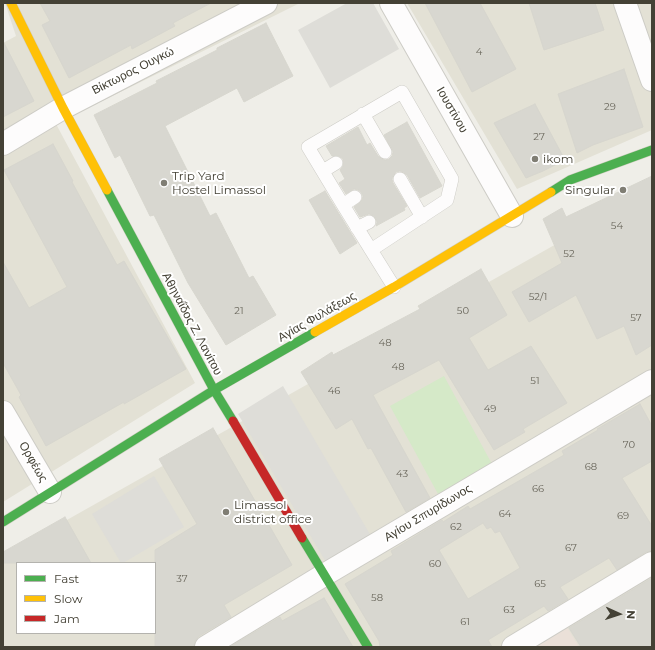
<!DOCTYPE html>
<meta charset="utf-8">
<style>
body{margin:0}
#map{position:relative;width:655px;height:650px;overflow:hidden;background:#efeee8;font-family:Montserrat,sans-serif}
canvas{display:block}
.frame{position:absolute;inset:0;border:4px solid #444135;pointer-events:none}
.legend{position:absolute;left:16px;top:562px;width:140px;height:72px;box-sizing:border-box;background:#fff;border:1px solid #b4b3ae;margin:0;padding:5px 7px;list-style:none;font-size:12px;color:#444135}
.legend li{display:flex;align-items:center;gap:8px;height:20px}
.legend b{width:20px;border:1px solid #b4b3ae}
.north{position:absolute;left:599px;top:594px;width:40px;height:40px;-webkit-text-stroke:3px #fff;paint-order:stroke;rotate:93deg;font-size:11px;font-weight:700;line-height:16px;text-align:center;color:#444135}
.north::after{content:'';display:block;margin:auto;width:14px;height:18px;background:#444135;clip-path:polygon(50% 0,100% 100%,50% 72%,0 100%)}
</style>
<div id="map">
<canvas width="655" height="650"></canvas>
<div class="frame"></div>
<ul class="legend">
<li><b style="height:5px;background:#4caf50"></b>Fast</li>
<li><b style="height:5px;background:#ffc107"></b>Slow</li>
<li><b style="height:5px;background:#c62828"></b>Jam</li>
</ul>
<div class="north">N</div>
</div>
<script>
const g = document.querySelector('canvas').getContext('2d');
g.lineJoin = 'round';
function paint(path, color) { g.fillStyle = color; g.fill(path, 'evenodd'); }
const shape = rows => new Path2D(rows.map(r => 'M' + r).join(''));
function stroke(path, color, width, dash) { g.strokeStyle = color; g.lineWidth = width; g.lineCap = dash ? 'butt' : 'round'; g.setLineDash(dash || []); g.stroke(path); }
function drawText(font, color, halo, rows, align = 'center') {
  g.font = font + ' Montserrat,sans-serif'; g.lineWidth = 4; g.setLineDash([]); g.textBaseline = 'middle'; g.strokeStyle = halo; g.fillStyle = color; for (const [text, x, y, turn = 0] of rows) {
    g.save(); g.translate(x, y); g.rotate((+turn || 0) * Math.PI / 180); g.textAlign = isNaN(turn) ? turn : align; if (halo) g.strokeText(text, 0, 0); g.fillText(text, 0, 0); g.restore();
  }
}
const residential = shape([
 [5,3,300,3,56,124,195,383,3,502,3,43,16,36],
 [407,3,652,3,652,130,517,189],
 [652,190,652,647,3,647,3,556],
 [17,563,155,563,155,633,17,633]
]);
const medical = shape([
 [567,627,579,647,536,647]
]);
const green = shape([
 [444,376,492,464,438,494,390,406]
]);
const parking = shape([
 [347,3,373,3,399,49,330,88,298,30],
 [283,386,371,536,326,562,238,414],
 [154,476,184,527,123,563,121,563,92,514]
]);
const building = shape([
 [40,3,211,3,173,23,175,26,132,49,131,45,69,78,42,25,50,21,40,3],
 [425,3,480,3,516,69,472,92,425,3],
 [529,3,595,3,604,30,544,50,529,3],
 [266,23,293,76,244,102,237,88,165,126,210,216,216,213,249,278,253,276,276,315,226,345,188,283,154,215,150,216,120,155,115,158,94,115,157,83,156,81,217,50,217,48,266,23],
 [3,41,34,101,3,117,3,41],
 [624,69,643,127,593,145,577,153,558,94,624,69],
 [535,104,565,160,543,171,526,178,494,123,535,104],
 [407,122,442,186,420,198,407,175,400,171,396,172,392,179,393,183,407,206,404,208,405,210,376,226,377,222,374,216,369,214,360,217,354,207,362,200,363,196,361,192,358,190,354,189,346,194,339,183,345,179,340,170,343,166,343,159,339,156,332,156,326,146,358,127,367,145,370,143,378,156,385,160,389,159,392,156,393,152,384,135,407,122],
 [53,144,73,181,72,182,117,265,124,261,186,369,124,404,124,402,46,446,19,397,21,395,3,363,3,262,29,308,67,287,4,170,53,144],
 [652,176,652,345,636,355,624,326,597,339,576,295,529,322,512,292,562,263,543,219,562,208,566,217,652,176],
 [325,191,357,243,340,254,309,200,325,191],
 [481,269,507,315,469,338,488,370,531,346,567,403,523,429,525,432,494,450,439,360,373,395,430,498,406,512,371,448,368,449,352,419,336,429,301,372,332,352,333,355,420,309,418,306,481,269],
 [640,404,652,426,652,461,622,478,652,526,652,551,646,552,617,570,609,558,560,587,568,599,548,611,544,606,488,640,492,647,380,647,379,641,345,584,393,555,391,551,419,534,442,520,443,522,468,506,470,509,564,455,562,451,598,430,597,429,640,404],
 [483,523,487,529,491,527,495,533,500,531,520,568,468,599,439,550,483,523],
 [213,428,292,565,224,605,231,617,199,636,195,641,194,647,155,647,155,550,197,524,159,459,213,428],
 [65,517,91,563,3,563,3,552,65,517],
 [652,578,652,647,581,647,569,628,652,578],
 [324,598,353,647,230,647,280,617,282,621,324,598]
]);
const lane = shape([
 [363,114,385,152],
 [323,171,336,163],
 [400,179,422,217],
 [343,205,355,197],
 [357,228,369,222],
 [371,250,447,200,452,179,402,92,308,147,343,205,394,287]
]);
const street = shape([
 [391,3,512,216],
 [625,3,652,80],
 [3,144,63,108,266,3],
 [3,412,50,492],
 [206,647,324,575,652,381],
 [513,647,652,563]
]);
const fast = shape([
 [107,190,214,390,233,421],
 [551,192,570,180,652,150],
 [3,522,214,390,315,332],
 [302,538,368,647]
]);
const slow = shape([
 [11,3,63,108,107,190],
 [315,332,394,287,551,192]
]);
const jam = shape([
 [233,421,302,538]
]);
const markers = [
 [535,159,4,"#807e74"],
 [164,183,4,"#807e74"],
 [623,190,4,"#807e74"],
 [226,512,4,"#807e74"]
];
const numberNames = [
 ["4",479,52],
 ["29",610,107],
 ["27",539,137],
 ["54",617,226],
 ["52",569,254],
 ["52/1",538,297],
 ["21",239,311],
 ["50",463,311],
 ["57",636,318],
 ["48",385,343],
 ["48",398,367],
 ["51",535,381],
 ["46",334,391],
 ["49",490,409],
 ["70",629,445],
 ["68",591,467],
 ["43",402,474],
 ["66",538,489],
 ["64",505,514],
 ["69",623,516],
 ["62",456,527],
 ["67",571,548],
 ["60",435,564],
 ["37",182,579],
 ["65",540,584],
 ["58",377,598],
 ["63",509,610],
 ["61",465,622]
];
const streetNames = [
 ["Βίκτωρος Ουγκώ",133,71,-27],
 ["Ιουστίνου",452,110,60],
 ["Αγίας Φυλάξεως",317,317,-30],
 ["Αθηναΐδος Ζ. Λανίτου",192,324,62],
 ["Ορφέως",33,462,60],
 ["Αγίου Σπυρίδωνος",428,513,-31]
];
const poiNames = [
 ["ikom",543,159],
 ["Trip Yard",172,176],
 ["Hostel Limassol",172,190],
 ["Singular",615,190,"right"],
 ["Limassol",234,505],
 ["district office",234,519]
];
paint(residential, '#e3e1d5');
paint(medical, '#eae0d8');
paint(green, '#d5e9c8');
paint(parking, '#deddd8');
paint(building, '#d8d7d0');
stroke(building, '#d7d6ce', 1);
stroke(lane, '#cdccc6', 14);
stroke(street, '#cdccc6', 24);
stroke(fast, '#cfcec1', 10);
stroke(slow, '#cfcec1', 10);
stroke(jam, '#cfcec1', 10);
stroke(lane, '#fdfcfc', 13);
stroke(street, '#fdfcfc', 22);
stroke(fast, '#4caf50', 9);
stroke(slow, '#ffc107', 9);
stroke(jam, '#c62828', 9);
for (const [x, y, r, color] of markers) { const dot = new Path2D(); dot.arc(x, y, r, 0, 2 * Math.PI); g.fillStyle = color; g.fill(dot); stroke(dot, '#fff', 1.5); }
drawText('10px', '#6a675c', null, numberNames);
drawText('12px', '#444135', '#fff', streetNames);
drawText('12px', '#444135', '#fff', poiNames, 'left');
</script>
